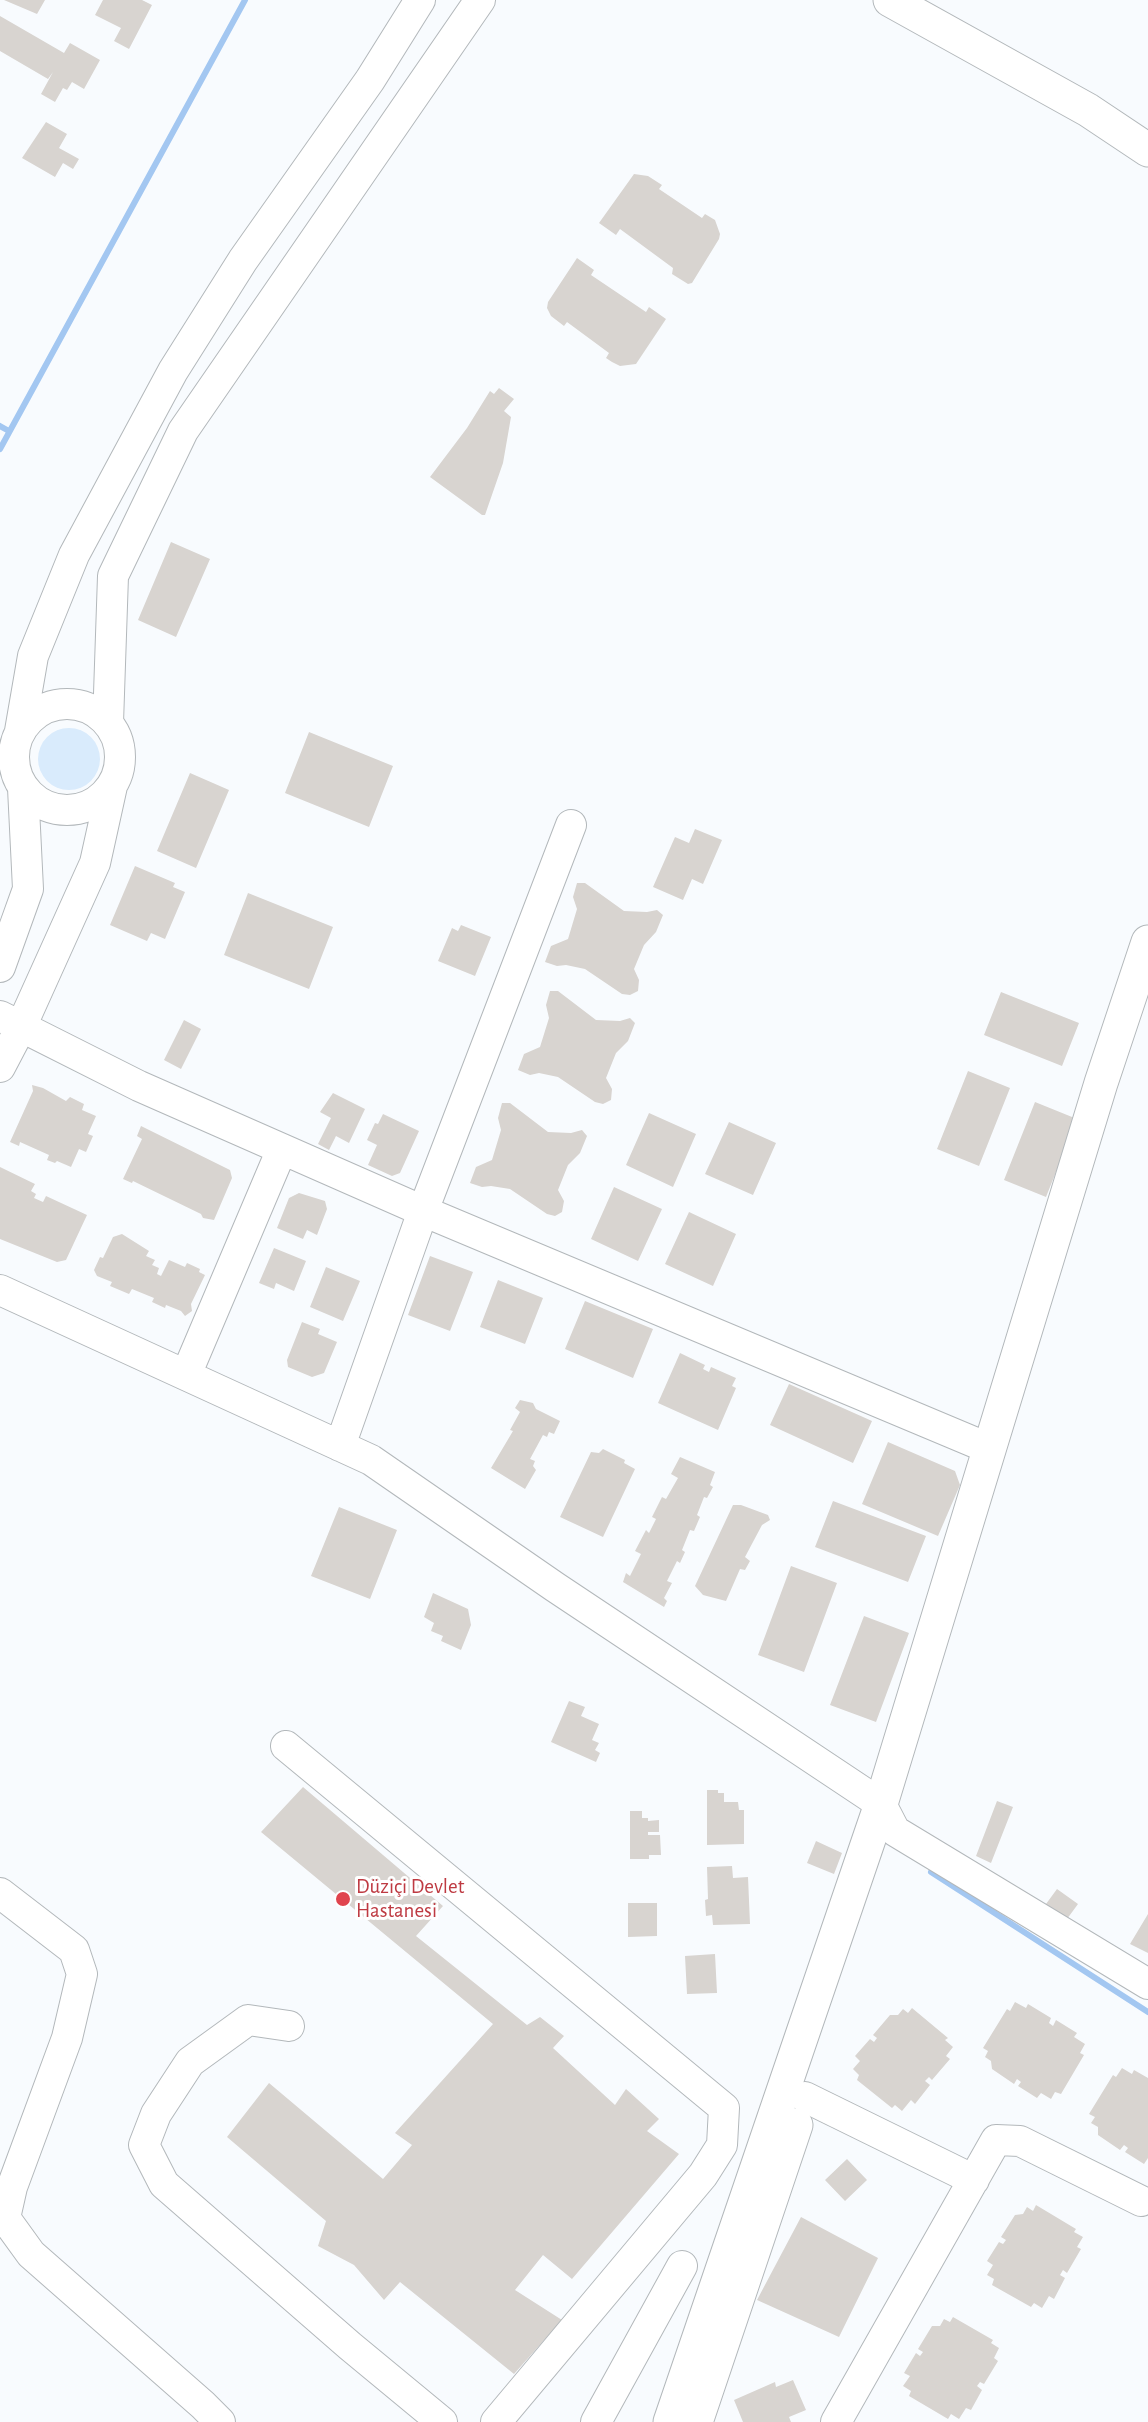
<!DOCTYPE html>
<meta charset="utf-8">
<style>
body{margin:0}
canvas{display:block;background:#f8fbfe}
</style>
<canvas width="1148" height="2422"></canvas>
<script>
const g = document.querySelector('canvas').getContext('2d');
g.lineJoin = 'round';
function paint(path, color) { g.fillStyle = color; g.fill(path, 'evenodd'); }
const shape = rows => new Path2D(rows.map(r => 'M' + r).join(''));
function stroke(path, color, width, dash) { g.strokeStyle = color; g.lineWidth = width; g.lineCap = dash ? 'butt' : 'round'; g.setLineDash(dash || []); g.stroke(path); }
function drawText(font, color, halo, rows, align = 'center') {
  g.font = font + ' "Alegreya Sans",sans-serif'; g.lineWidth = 6; g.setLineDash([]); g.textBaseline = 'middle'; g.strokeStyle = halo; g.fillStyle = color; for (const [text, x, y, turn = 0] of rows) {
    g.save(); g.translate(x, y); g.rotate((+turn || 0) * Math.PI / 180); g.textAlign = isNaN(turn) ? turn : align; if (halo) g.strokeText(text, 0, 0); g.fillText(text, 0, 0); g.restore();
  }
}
const green = shape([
 '38 759a31 31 0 1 1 62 0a31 31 0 1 1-62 0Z'
]);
const stream = shape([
 [0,426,9,431],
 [0,449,245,0],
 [931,1872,1148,2012]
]);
const building = shape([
 [4,0,45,0,37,14],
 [103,0,142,0,152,5,129,49,114,41,121,28,95,15],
 [0,16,64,53,70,43,100,60,84,89,72,82,67,90,63,88,55,102,41,94,53,72,48,79,0,51],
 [46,122,67,134,59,148,79,159,73,169,63,163,55,177,22,158],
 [634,174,648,176,662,185,659,189,702,218,705,214,715,220,720,234,719,239,692,283,688,284,672,274,673,268,620,229,616,235,599,223],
 [577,258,594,270,591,275,646,312,649,307,666,319,636,364,620,366,612,362,606,358,609,353,567,322,564,326,551,316,547,308,548,302],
 [499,388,514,399,504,411,511,417,503,463,485,515,482,515,430,477,467,428,490,391,494,394],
 [171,542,210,559,176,637,138,620],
 [309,732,393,766,369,827,285,793],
 [190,773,229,790,196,868,157,851],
 [695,829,722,840,703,884,692,879,683,900,653,887,675,837,689,843],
 [135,866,175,883,173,887,185,892,165,939,151,933,147,941,110,925],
 [577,883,585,883,624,911,647,912,657,910,663,915,656,932,644,945,634,969,639,980,638,991,630,995,622,994,585,969,566,965,557,966,545,962,551,946,568,939,577,909,573,897],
 [248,893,333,927,309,989,224,955],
 [461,925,491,937,475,976,438,961,452,928,458,931],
 [550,991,558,991,596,1020,620,1021,630,1018,635,1023,628,1041,616,1053,606,1078,612,1089,611,1100,603,1104,595,1102,558,1077,539,1073,530,1075,518,1070,524,1054,540,1047,549,1018,546,1005],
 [1001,992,1079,1023,1062,1066,984,1035],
 [184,1020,201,1029,181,1069,164,1060],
 [968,1071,1010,1088,979,1166,937,1149],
 [32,1085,43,1088,66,1101,70,1097,84,1104,82,1110,96,1116,88,1134,93,1136,86,1152,79,1149,71,1167,57,1161,55,1163,47,1160,49,1155,20,1142,19,1146,10,1142,33,1091],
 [333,1093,365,1109,349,1143,336,1136,329,1150,318,1144,331,1118,320,1112],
 [1035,1102,1077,1119,1046,1197,1004,1180],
 [502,1103,510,1103,548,1132,571,1133,582,1130,587,1136,580,1153,568,1165,558,1190,564,1201,562,1212,555,1216,547,1214,510,1189,491,1186,482,1187,470,1183,476,1167,492,1160,501,1130,498,1118],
 [649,1113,696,1134,673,1187,626,1165],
 [383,1114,419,1131,400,1173,392,1176,368,1165,377,1145,367,1140,375,1123,378,1124],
 [729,1122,776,1143,753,1195,705,1174],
 [141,1126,230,1170,232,1178,214,1220,203,1218,201,1214,133,1181,132,1183,123,1179,142,1139,137,1136],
 [0,1167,35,1184,31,1191,36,1194,34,1198,43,1202,46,1196,87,1215,66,1260,57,1262,0,1239],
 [614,1187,662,1209,638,1261,591,1239],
 [299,1193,325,1201,327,1209,317,1235,307,1230,303,1239,277,1228,289,1198],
 [689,1212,736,1234,713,1286,665,1264],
 [122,1234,149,1251,146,1256,155,1260,152,1265,159,1268,157,1274,161,1276,169,1260,185,1267,187,1263,200,1269,199,1272,205,1275,191,1304,192,1311,185,1316,181,1311,166,1305,165,1308,152,1302,154,1298,132,1289,129,1294,110,1286,112,1282,97,1276,94,1270,100,1257,103,1258,113,1237],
 [274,1248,306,1261,294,1291,276,1283,274,1289,259,1283],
 [430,1256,473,1272,450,1331,408,1315],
 [326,1267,360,1281,343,1321,310,1307],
 [498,1280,543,1298,525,1344,480,1327],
 [585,1301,653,1329,633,1378,565,1349],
 [302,1322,320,1329,318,1334,337,1342,324,1373,312,1377,288,1367,287,1360],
 [680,1353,705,1365,703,1369,709,1372,711,1367,736,1378,732,1386,736,1388,718,1430,658,1403],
 [789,1384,872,1421,853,1463,770,1425],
 [520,1400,533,1403,536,1409,560,1421,554,1434,549,1432,547,1437,543,1435,530,1459,535,1461,533,1466,536,1470,525,1489,491,1468,513,1431,510,1430,520,1412,515,1408],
 [888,1442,955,1471,960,1485,938,1536,862,1504],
 [603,1449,625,1460,624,1463,635,1469,603,1537,560,1517,591,1452,599,1453],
 [680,1457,715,1472,710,1485,713,1487,707,1498,704,1497,697,1515,700,1517,694,1531,690,1530,682,1550,685,1552,680,1563,677,1561,667,1581,672,1583,664,1598,667,1601,664,1607,623,1582,626,1573,630,1576,641,1554,635,1551,646,1530,649,1533,656,1519,652,1517,662,1497,666,1499,678,1478,671,1474],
 [833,1501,926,1536,908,1582,815,1547],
 [733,1505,741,1505,768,1515,770,1520,762,1525,745,1557,750,1561,745,1570,740,1569,726,1601,703,1595,695,1586],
 [339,1507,397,1530,370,1599,311,1576],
 [791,1566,837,1583,804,1672,758,1655],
 [433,1593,468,1609,471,1625,461,1650,441,1641,443,1636,431,1631,434,1623,424,1617],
 [864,1616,909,1633,876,1722,830,1705],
 [569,1701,585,1707,581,1716,599,1724,592,1740,599,1743,595,1750,600,1753,596,1762,551,1742],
 [303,1787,443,1906,416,1936,527,2025,540,2017,564,2036,553,2048,615,2105,626,2089,659,2119,647,2131,679,2154,572,2279,543,2255,515,2290,562,2320,514,2374,400,2282,384,2300,354,2265,318,2246,326,2221,227,2137,269,2083,383,2179,412,2145,395,2133,493,2024,261,1832],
 [707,1790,718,1790,718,1793,724,1793,724,1802,738,1802,739,1810,744,1810,744,1844,707,1845],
 [997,1801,1013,1807,991,1863,976,1856],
 [630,1811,642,1811,642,1818,648,1818,648,1821,659,1820,659,1832,648,1832,648,1835,660,1835,661,1855,649,1855,649,1859,630,1859],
 [816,1841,842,1853,834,1874,807,1863],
 [732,1866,733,1878,748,1877,750,1924,713,1925,712,1915,706,1916,705,1900,708,1899,707,1867],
 [1057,1889,1078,1904,1067,1919,1046,1904],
 [628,1903,657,1903,657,1936,628,1937],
 [1148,1914,1148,1953,1130,1944],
 [715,1954,717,1993,687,1994,685,1956],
 [1015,2002,1026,2008,1028,2004,1051,2018,1049,2023,1053,2026,1056,2020,1077,2033,1074,2037,1085,2044,1080,2053,1084,2055,1061,2094,1055,2092,1051,2099,1041,2093,1037,2098,1018,2086,1021,2082,1017,2079,1014,2084,992,2069,991,2061,985,2057,988,2051,983,2048,1007,2009,1010,2011],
 [912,2008,948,2038,945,2040,953,2047,946,2056,950,2059,932,2080,929,2077,925,2081,930,2085,915,2104,911,2100,902,2111,895,2105,892,2108,857,2080,859,2075,853,2069,860,2061,855,2056,870,2039,874,2042,877,2038,873,2035,890,2015,898,2015,903,2009,908,2013],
 [1122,2068,1132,2074,1134,2070,1148,2078,1148,2158,1144,2164,1125,2152,1128,2148,1124,2145,1120,2150,1098,2135,1098,2127,1091,2123,1095,2117,1089,2114,1113,2075,1116,2077],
 [847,2159,867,2180,845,2201,825,2180],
 [1036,2205,1076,2229,1074,2232,1083,2237,1077,2247,1081,2249,1067,2273,1063,2270,1060,2275,1065,2278,1054,2299,1049,2296,1042,2308,1034,2303,1031,2307,992,2285,994,2279,987,2275,993,2265,987,2261,999,2242,1003,2244,1006,2240,1001,2237,1015,2215,1023,2214,1027,2207,1033,2211],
 [801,2217,878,2258,839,2337,757,2300],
 [953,2317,993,2340,991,2343,999,2348,994,2358,998,2361,984,2384,980,2382,977,2386,982,2390,971,2410,966,2408,959,2419,951,2414,948,2419,909,2396,911,2391,903,2386,910,2376,904,2373,916,2353,920,2356,923,2352,918,2349,932,2326,940,2326,944,2319,950,2322],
 [793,2380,806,2410,789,2417,791,2422,743,2422,734,2400,775,2382,776,2387]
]);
const minor = shape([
 '14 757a53 53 0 1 1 106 0a53 53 0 1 1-106 0Z',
 [108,723,113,576,183,431,480,0],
 [20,731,33,656,74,555,173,371,243,260,370,80,420,0],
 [0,967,28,889,23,788],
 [0,1016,139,1086,423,1211,988,1448],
 [0,1067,21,1027,95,863,112,786],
 [0,1290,371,1460,555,1587,881,1804,895,1831,1148,1984],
 [186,1375,282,1149],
 [340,1446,423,1211,571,825],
 [286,1746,724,2108,722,2145,703,2175,496,2422],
 [0,1893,74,1950,82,1974,67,2038,12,2187,5,2218,31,2254,203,2405,220,2422],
 [289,2026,248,2020,190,2062,156,2114,144,2145,164,2184,350,2346,442,2422],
 [805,2097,974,2180],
 [596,2422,682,2266],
 [836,2422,996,2140,1020,2141,1141,2201]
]);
const major = shape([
 [890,0,1088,110,1148,150],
 [670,2422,881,1804,1101,1083,1148,942],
 [696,2422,796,2125]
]);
const markers = [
 [343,1899,8,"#e0444e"]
];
const healthNames = [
 ["Düziçi Devlet",356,1887],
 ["Hastanesi",356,1911]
];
paint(green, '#d9ebfc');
stroke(stream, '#a3c7f1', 6);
paint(building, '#d8d4d0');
stroke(minor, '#b3b8bb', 32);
stroke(major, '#b3b8bb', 35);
stroke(minor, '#fff', 30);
stroke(major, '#fff', 33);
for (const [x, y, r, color] of markers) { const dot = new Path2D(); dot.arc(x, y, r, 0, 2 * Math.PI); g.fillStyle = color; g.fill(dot); stroke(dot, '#fff', 2); }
drawText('21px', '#be3a42', '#fff', healthNames, 'left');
</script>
